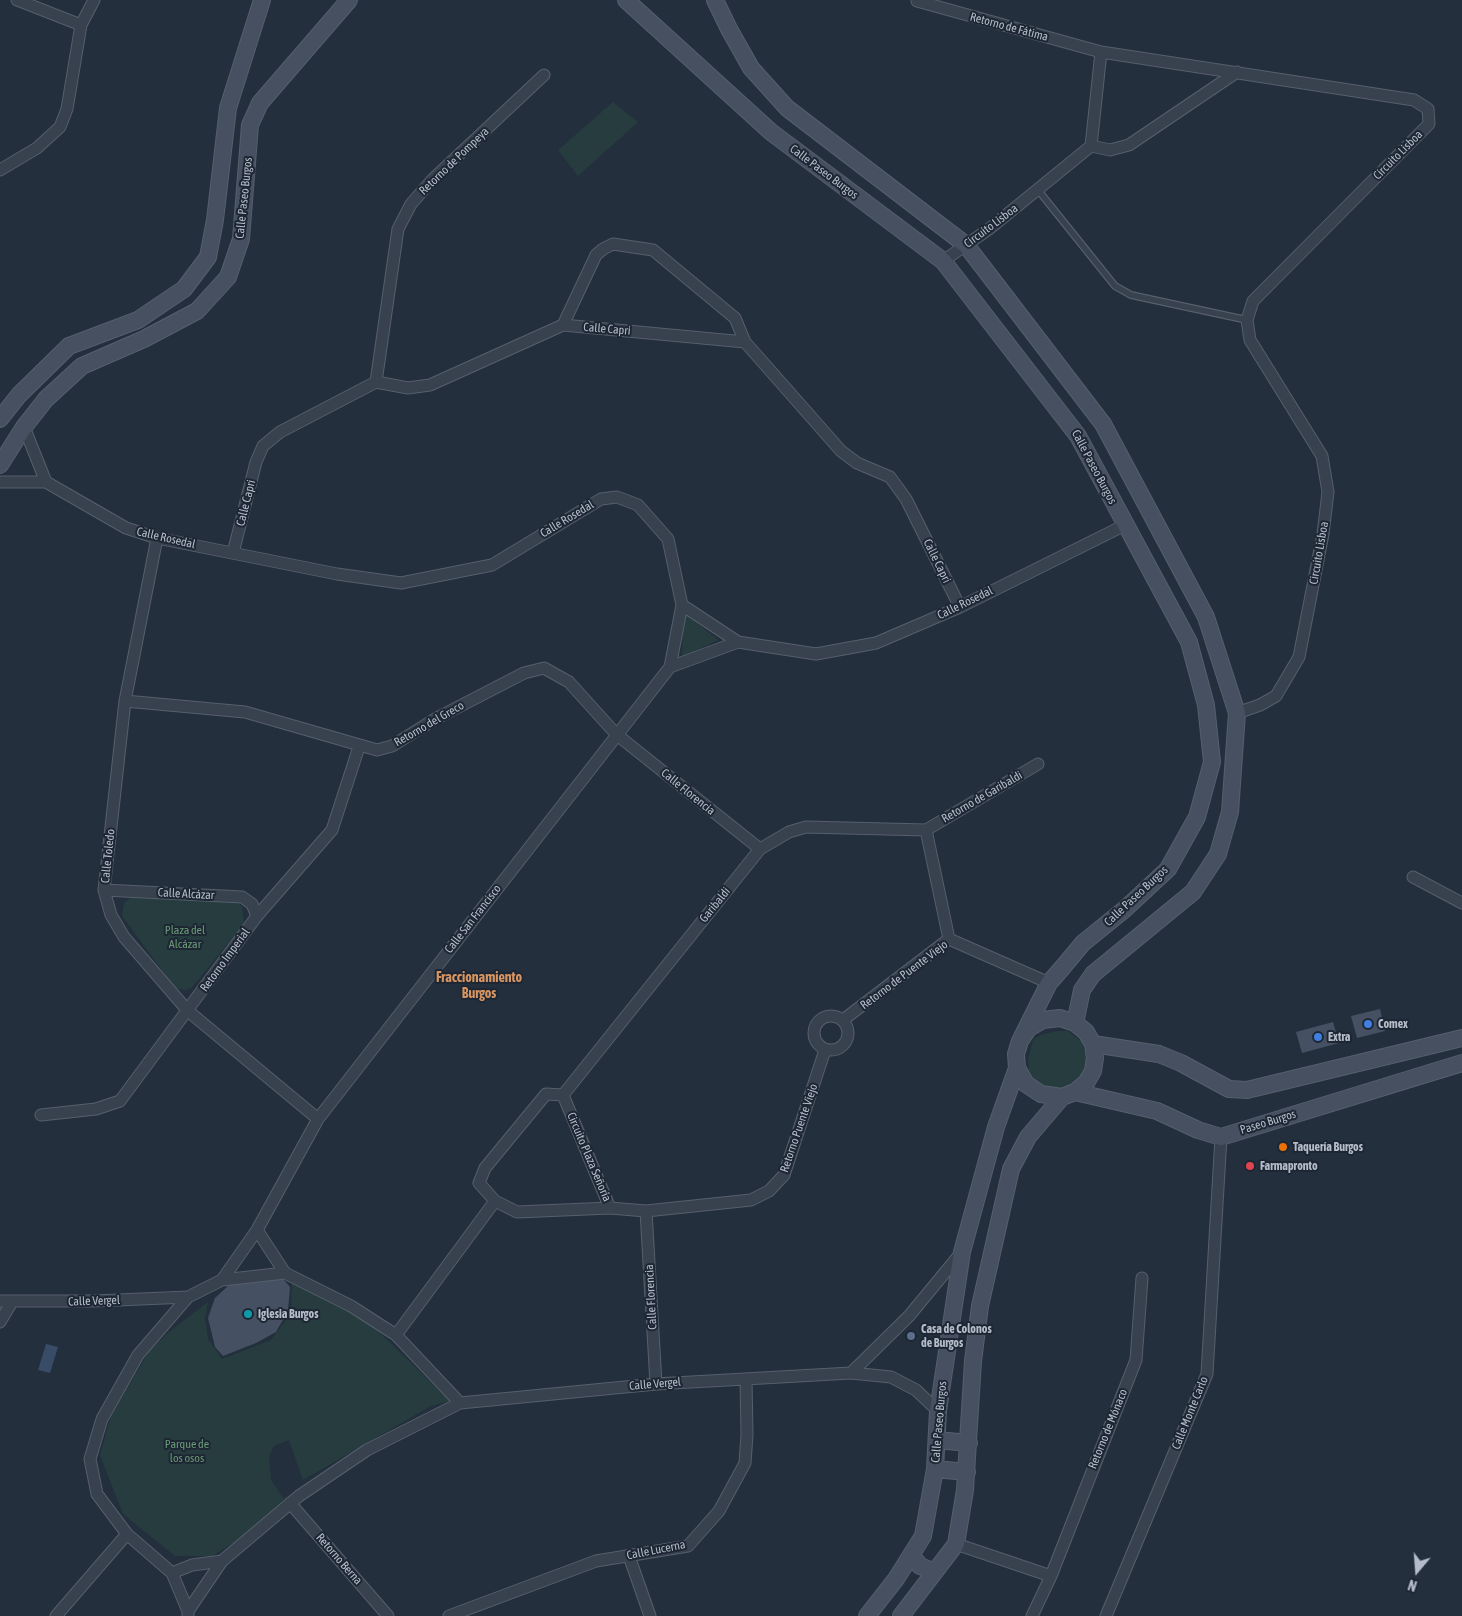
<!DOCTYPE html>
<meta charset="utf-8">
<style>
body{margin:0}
#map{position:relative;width:1462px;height:1616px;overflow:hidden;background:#242f3e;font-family:"Asap Condensed",sans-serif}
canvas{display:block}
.north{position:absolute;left:1392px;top:1546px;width:50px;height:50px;-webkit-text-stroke:4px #1d2633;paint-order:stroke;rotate:198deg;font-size:14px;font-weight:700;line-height:20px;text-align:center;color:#b4bcc9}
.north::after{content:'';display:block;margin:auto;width:18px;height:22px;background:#b4bcc9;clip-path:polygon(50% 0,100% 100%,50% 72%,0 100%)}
</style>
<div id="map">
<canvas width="1462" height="1616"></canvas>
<div class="north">N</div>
</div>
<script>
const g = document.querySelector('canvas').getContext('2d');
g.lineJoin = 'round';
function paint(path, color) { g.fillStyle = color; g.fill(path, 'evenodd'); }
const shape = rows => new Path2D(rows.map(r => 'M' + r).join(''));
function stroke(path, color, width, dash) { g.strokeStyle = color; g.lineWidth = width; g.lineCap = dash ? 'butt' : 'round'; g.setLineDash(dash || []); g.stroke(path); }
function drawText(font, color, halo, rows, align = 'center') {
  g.font = font + ' "Asap Condensed",sans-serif'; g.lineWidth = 4; g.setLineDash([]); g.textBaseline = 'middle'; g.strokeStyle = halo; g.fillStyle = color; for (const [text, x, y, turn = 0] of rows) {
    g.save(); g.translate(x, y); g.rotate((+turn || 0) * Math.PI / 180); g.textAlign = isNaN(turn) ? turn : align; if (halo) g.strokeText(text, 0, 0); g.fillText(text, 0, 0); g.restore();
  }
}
const green = shape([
 [613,102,638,122,578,176,558,150],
 [683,612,718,640,682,657],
 [130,898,236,900,242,907,244,923,200,978,191,988,185,990,175,988,122,916,124,903],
 [1057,1031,1068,1031,1076,1037,1082,1043,1087,1058,1084,1072,1078,1081,1059,1092,1041,1086,1033,1079,1029,1069,1028,1060,1033,1040,1040,1035],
 [292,1280,360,1313,450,1401,431,1406,303,1480,289,1440,274,1446,269,1456,271,1480,284,1499,253,1531,212,1556,175,1556,123,1514,100,1455,111,1416,148,1353,169,1332,208,1302,205,1319,208,1339,222,1359,271,1340,285,1321,291,1307]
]);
const water = shape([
 [46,1344,58,1347,50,1373,38,1370]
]);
const building = shape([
 [1380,1009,1385,1031,1357,1038,1351,1016],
 [1333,1022,1339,1043,1302,1053,1296,1032],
 [277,1277,284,1280,290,1287,288,1311,276,1332,256,1343,223,1356,215,1347,208,1318,215,1298,228,1286,248,1280]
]);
const lane = shape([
 [1038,190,1115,286,1131,295,1247,320]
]);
const street = shape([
 [17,0,81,25],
 [917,1,1101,52,1414,100,1428,109,1429,124,1253,301,1247,320,1250,340,1322,456,1328,492,1323,534,1299,657,1276,696,1260,705,1237,713],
 [1091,146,1110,150,1129,145,1237,72],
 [0,170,37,148,60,127,67,109,81,25,94,0],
 [943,261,989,229,1091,146,1101,52],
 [563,325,596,255,603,249,613,244,653,250,735,318,745,342,841,451,857,463,890,477,906,499,960,607],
 [376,382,398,229,411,204,433,179,544,75],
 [24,427,46,482],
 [0,482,46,482,126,528,157,538,337,574,401,583,492,565,601,499,617,497,638,505,668,539,682,605,738,642,816,654,876,643,960,607,1125,525],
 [157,538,125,701,104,890,111,915,124,937,188,1011,318,1119],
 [233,553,256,462,263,446,280,432,376,382,408,388,430,385,563,325,745,342],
 [670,667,738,642],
 [125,701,245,712,377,750,392,746,435,719,524,673,544,668,569,682,616,734,760,849],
 [926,830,1038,764],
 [926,830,949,939],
 [1413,877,1462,903],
 [104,890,242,897,252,904,257,916],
 [949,939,1049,983],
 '814 1033a17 17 0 1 1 34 0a17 17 0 1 1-34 0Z',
 [843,1020,949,939],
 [563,1095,546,1094,485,1168,479,1183,495,1201,517,1212,610,1208,646,1211,751,1200,769,1191,784,1175,825,1050],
 [563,1095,760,849,789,832,806,827,926,830],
 [563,1095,610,1208],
 [41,1115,96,1109,120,1101,257,916,332,830,359,747],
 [646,1211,656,1384],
 [257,1230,285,1273],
 [222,1280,257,1230,318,1119,670,667,682,605],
 [0,1301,94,1301,188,1297],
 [0,1322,12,1302],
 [396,1335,495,1201],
 [851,1373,909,1316,961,1253],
 [290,1503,388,1616],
 [956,1544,1051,1576],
 [629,1556,650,1616],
 [172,1573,192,1565,222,1561],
 [188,1611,222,1561,299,1496,367,1450,460,1403,656,1384,851,1373,891,1377,916,1390,938,1411],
 [56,1616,127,1534],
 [188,1616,188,1611,172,1573,127,1534,97,1494,90,1459,102,1419,138,1355,188,1297,222,1280,285,1273,351,1306,396,1335,460,1403],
 [449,1616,596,1561,688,1546,719,1511,745,1463,747,1435,746,1379],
 [1032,1616,1051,1576,1136,1360,1142,1278],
 [1106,1616,1207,1374,1221,1137]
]);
const secondary = shape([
 [626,0,771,132,943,261,1078,436,1189,642,1206,705,1212,762,1197,817,1168,869,1125,909,1083,943,1063,967,1049,983,1020,1041],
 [715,0,729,29,751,68,787,108,966,245,1103,424,1206,617,1237,713,1230,812,1218,854,1193,892,1093,974,1082,990,1075,1023],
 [0,419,19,395,69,346,138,320,184,289,208,257,215,220,228,108,262,0],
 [0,465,24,427,46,399,82,366,144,339,197,311,228,277,241,239,250,125,260,103,349,0],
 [1093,1044,1159,1054,1181,1063,1229,1089,1247,1090,1462,1038],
 [1075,1092,1157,1111,1198,1130,1221,1137,1462,1063],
 [937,1440,969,1443],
 [935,1469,967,1472],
 [911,1555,920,1566,935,1572],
 [867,1616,896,1579,923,1536,935,1469,938,1411,962,1252,996,1127,1017,1068],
 [901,1616,956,1544,965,1490,973,1361,980,1306,1011,1169,1028,1137,1062,1097,1075,1092,1086,1083,1093,1071,1095,1058,1093,1044,1086,1032,1075,1023,1060,1018,1043,1020,1029,1028,1020,1041,1016,1054,1017,1068,1026,1084,1041,1094,1062,1097]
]);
const markers = [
 [1368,1024,5,"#3f7fe0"],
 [1318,1037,5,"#3f7fe0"],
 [1283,1147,5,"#e8710a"],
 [1250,1166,5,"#e0444e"],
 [248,1314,5,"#0f9aa8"],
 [911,1336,5,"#5c6f8a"]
];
const streetNames = [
 ["Retorno de Fátima",1009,27,15],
 ["Circuito Lisboa",1398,155,-45],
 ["Retorno de Pompeya",454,161,-44],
 ["Calle Paseo Burgos",824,172,37],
 ["Calle Paseo Burgos",244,198,-84],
 ["Circuito Lisboa",991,226,-37],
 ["Calle Capri",607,329,5],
 ["Calle Paseo Burgos",1094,467,62],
 ["Calle Capri",246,503,-76],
 ["Calle Rosedal",567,519,-31],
 ["Calle Rosedal",166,538,13],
 ["Circuito Lisboa",1319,553,-80],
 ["Calle Capri",937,561,64],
 ["Calle Rosedal",965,603,-26],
 ["Retorno del Greco",429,724,-30],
 ["Calle Florencia",688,792,39],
 ["Retorno de Garibaldi",982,797,-30],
 ["Calle Toledo",108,856,-84],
 ["Calle Alcázar",186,894,3],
 ["Calle Paseo Burgos",1136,896,-43],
 ["Garibaldi",715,905,-51],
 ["Calle San Francisco",473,919,-52],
 ["Retorno Imperial",225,960,-54],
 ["Retorno de Puente Viejo",904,975,-37],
 ["Paseo Burgos",1268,1122,-17],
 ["Retorno Puente Viejo",799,1128,-71],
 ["Circuito Plaza Señoría",589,1157,67],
 ["Calle Florencia",651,1297,-93],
 ["Calle Vergel",94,1301,-2],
 ["Calle Vergel",655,1384,-5],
 ["Calle Monte Carlo",1190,1413,-68],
 ["Calle Paseo Burgos",939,1422,-85],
 ["Retorno de Mónaco",1108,1429,-68],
 ["Calle Lucerna",656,1550,-11],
 ["Retorno Berna",339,1559,49]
];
const parkNames = [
 ["Plaza del",185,930],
 ["Alcázar",185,944],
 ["Parque de",187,1444],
 ["los osos",187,1458]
];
const poiNames = [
 ["Comex",1378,1024],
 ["Extra",1328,1037],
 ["Taquería Burgos",1293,1147],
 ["Farmapronto",1260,1166],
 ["Iglesia Burgos",258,1314],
 ["Casa de Colonos",921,1329],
 ["de Burgos",921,1343]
];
const neighbourhoodNames = [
 ["Fraccionamiento",479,978],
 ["Burgos",479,994]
];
paint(green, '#263c3f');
paint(water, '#394c67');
paint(building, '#455162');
stroke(lane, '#565f6c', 8);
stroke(street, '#565f6c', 13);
stroke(secondary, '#565f6c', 18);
stroke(lane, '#38414e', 5.5);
stroke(street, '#38414e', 11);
stroke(secondary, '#465061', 16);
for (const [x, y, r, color] of markers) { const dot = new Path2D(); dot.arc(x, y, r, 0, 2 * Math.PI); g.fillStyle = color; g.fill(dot); stroke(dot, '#1d2633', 2); }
drawText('12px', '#b4bcc9', '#1d2633', streetNames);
drawText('12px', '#6b9a76', '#1d2633', parkNames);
drawText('bold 12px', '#b4bcc9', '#1d2633', poiNames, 'left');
drawText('bold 14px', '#d59563', '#1d2633', neighbourhoodNames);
</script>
